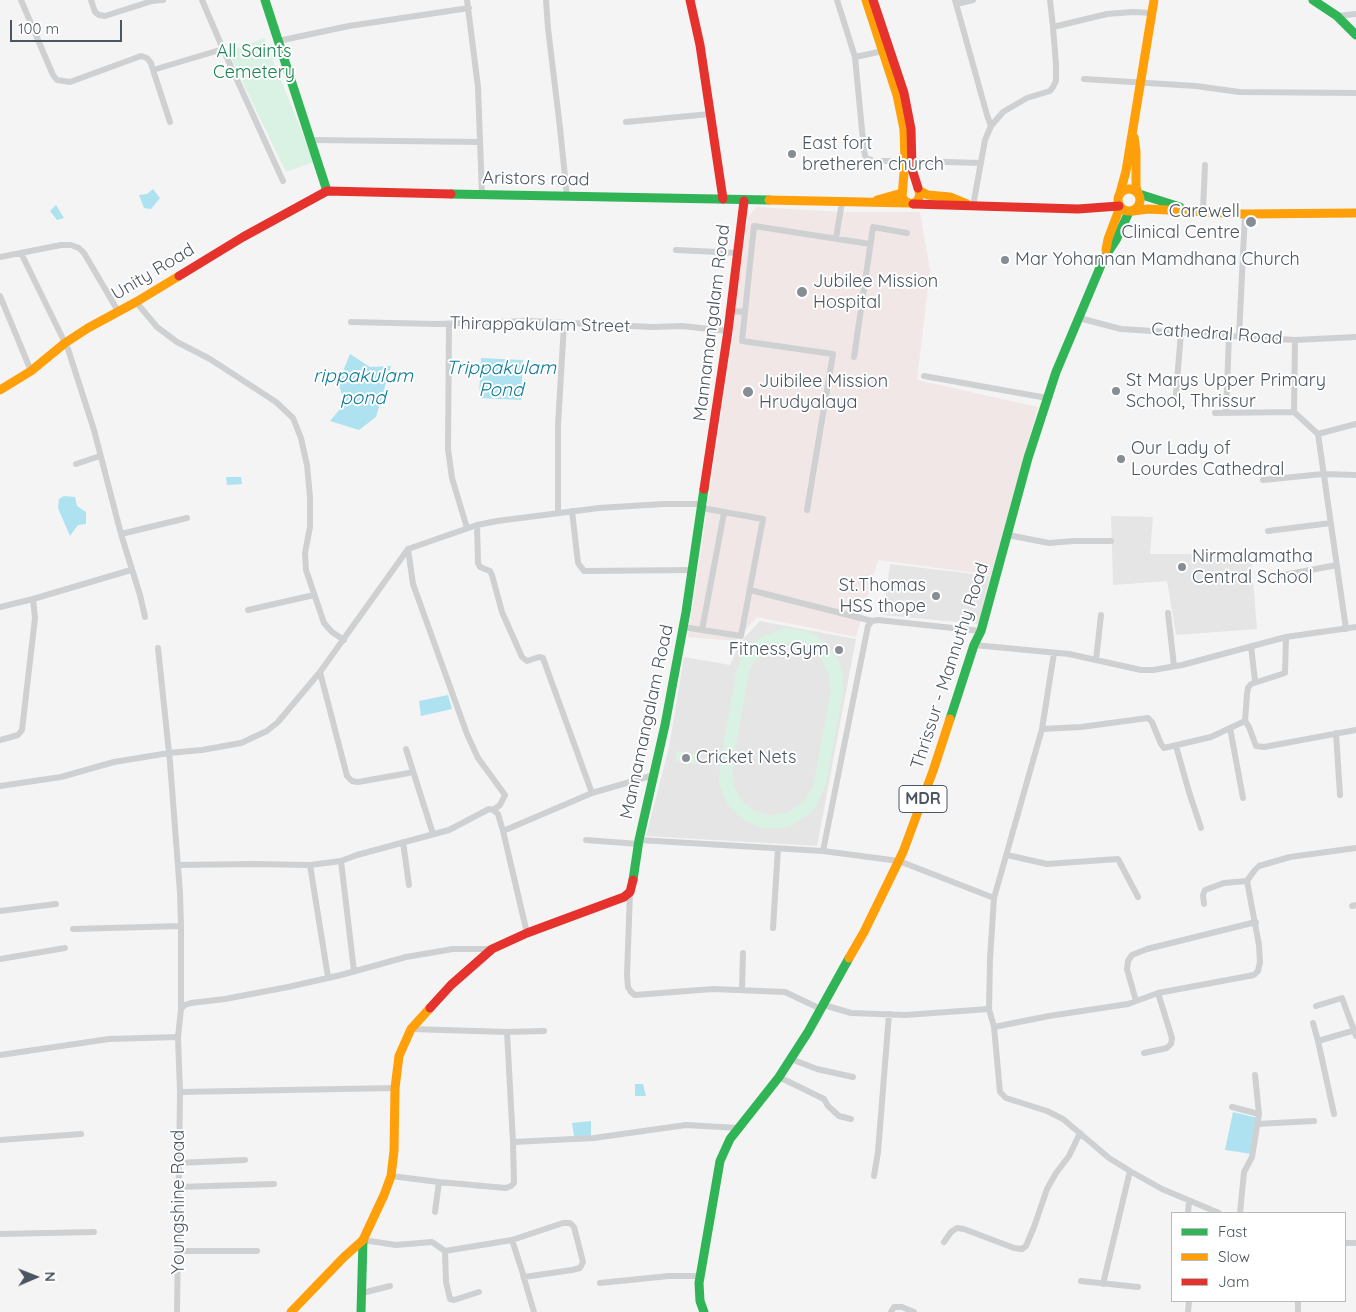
<!DOCTYPE html>
<style>
body{margin:0}
#map{position:relative;width:1356px;height:1312px;overflow:hidden;background:#f4f4f4;font-family:Quicksand,sans-serif}
canvas{display:block}
.legend{position:absolute;left:1171px;top:1212px;width:175px;height:90px;box-sizing:border-box;background:#fff;border:1px solid #b7bbc0;margin:0;padding:6px 9px;list-style:none;font-size:15px;color:#4a5661}
.legend li{display:flex;align-items:center;gap:10px;height:25px}
.legend b{width:25px;border:1px solid #b7bbc0}
.north{position:absolute;left:10px;top:1252px;width:50px;height:50px;-webkit-text-stroke:4px #fff;paint-order:stroke;rotate:89deg;font-size:14px;font-weight:700;line-height:20px;text-align:center;color:#4a5661}
.north::after{content:'';display:block;margin:auto;width:18px;height:22px;background:#4a5661;clip-path:polygon(50% 0,100% 100%,50% 72%,0 100%)}
.scale{position:absolute;left:10px;top:20px;width:112px;height:22px;box-sizing:border-box;border:2px solid #4a5661;border-top:0;padding-left:6px;font-size:15px;line-height:18px;white-space:nowrap;color:#4a5661;-webkit-text-stroke:4px #fff;paint-order:stroke}
</style>
<div id="map">
<canvas width="1356" height="1312"></canvas>
<ul class="legend">
<li><b style="height:6px;background:#30b455"></b>Fast</li>
<li><b style="height:6px;background:#ff9f0a"></b>Slow</li>
<li><b style="height:6px;background:#e5322d"></b>Jam</li>
</ul>
<div class="north">N</div>
<div class="scale">100 m</div>
</div>
<script>
const g = document.querySelector('canvas').getContext('2d');
g.lineJoin = 'round';
function paint(path, color) { g.fillStyle = color; g.fill(path, 'evenodd'); }
const shape = rows => new Path2D(rows.map(r => 'M' + r).join(''));
function stroke(path, color, width, dash) { g.strokeStyle = color; g.lineWidth = width; g.lineCap = dash ? 'butt' : 'round'; g.setLineDash(dash || []); g.stroke(path); }
function drawText(font, color, halo, rows, align = 'center') {
  g.font = font + ' Quicksand,sans-serif'; g.lineWidth = 4; g.setLineDash([]); g.textBaseline = 'middle'; g.strokeStyle = halo; g.fillStyle = color; for (const [text, x, y, turn = 0] of rows) {
    g.save(); g.translate(x, y); g.rotate((+turn || 0) * Math.PI / 180); g.textAlign = isNaN(turn) ? turn : align; if (halo) g.strokeText(text, 0, 0); g.fillText(text, 0, 0); g.restore();
  }
}
const education = shape([
 [1111,516,1153,517,1150,554,1251,554,1257,629,1176,635,1167,581,1113,585],
 [890,564,990,576,979,624,883,615],
 [760,621,856,639,817,846,646,836,669,747,684,657,730,665,740,642]
]);
const medical = shape([
 [756,207,844,212,920,212,930,270,917,380,1038,407,991,575,878,560,856,637,757,617,735,641,688,637,733,336,736,300,748,218]
]);
const green = shape([
 [264,38,314,162,286,172,228,52],
 [788,628,809,632,827,644,839,662,843,673,843,693,826,784,817,805,811,813,793,825,783,828,762,828,743,820,728,805,719,784,720,765,736,673,743,654,758,639,778,630],
 [790,642,806,646,820,656,828,671,831,690,814,782,811,791,799,805,792,810,786,813,770,815,755,811,742,801,734,787,732,767,749,673,751,667,759,656,766,650,781,643],
 [677,751,698,755,696,764,675,761]
]);
const water = shape([
 [153,189,160,198,151,209,144,208,139,195,147,194],
 [56,205,64,218,57,220,50,211],
 [350,354,370,367,391,366,376,417,359,430,330,421,345,403,338,383],
 [481,358,523,360,521,400,479,398],
 [226,477,241,477,242,484,227,485],
 [64,496,75,497,77,506,86,512,86,524,78,525,70,536,58,508,59,499],
 [448,695,452,709,421,716,419,701],
 [635,1084,643,1084,646,1096,635,1096],
 [1233,1112,1258,1118,1252,1154,1225,1150],
 [591,1121,591,1136,574,1136,572,1123]
]);
const street = shape([
 [21,0,53,75,57,80,70,82,141,56,147,58,151,63,153,70],
 [91,0,95,12,99,15,105,16,152,1,163,0],
 [467,0,478,87,482,195],
 [546,0,548,28,560,128,567,196],
 [837,0,855,57],
 [955,0,987,115,991,126,985,140,973,206],
 [1050,0,1053,27],
 [956,4,973,0],
 [1337,16,1356,14],
 [278,41,349,26,469,8],
 [223,49,283,181],
 [883,51,855,57,864,151,866,158,874,161,905,161],
 [1084,79,1196,86,1239,92,1356,93],
 [170,122,153,70,223,49,202,0],
 [626,122,710,114],
 [991,126,1003,112,1027,98,1050,91,1053,87,1056,81,1056,64,1053,27,1107,14,1133,12,1153,13],
 [311,140,480,142],
 [912,161,981,163],
 [1203,211,1205,165],
 [836,238,842,202],
 [676,250,738,253],
 [21,253,68,349,94,430,121,534,140,595,145,617],
 [0,257,61,245,71,245,79,248,84,253,118,311],
 [0,296,31,371],
 [136,302,157,327,177,342,210,359,276,402,293,418,301,438,307,465,310,497,310,527,305,553,306,570,324,623,332,632,344,640],
 [730,311,745,312,754,226,870,244],
 [745,312,742,341,833,354,807,510],
 [1079,318,1121,329,1295,340,1356,337],
 [351,322,436,324,529,321,652,327,682,326,728,331],
 [449,324,448,449,452,478,467,528],
 [1239,336,1245,214],
 [854,357,873,227,907,233],
 [924,376,1047,398],
 [1176,394,1181,332],
 [1294,412,1295,340],
 [1215,413,1294,412,1318,434,1346,629],
 [1226,413,1229,335],
 [1318,434,1356,424],
 [76,464,100,456],
 [1263,480,1323,474,1356,475],
 [572,511,578,563,584,571,693,570],
 [558,513,558,425,564,324],
 [477,525,478,563,480,567,490,571,492,575,502,612,522,657,527,661,539,657,543,658,544,661,592,793],
 [1268,531,1331,523],
 [121,534,187,518],
 [1008,535,1049,543,1074,541,1111,541],
 [408,549,413,584,467,734,478,758,505,795,500,805,493,810],
 [1278,576,1337,565],
 [750,590,872,621],
 [33,599,131,570],
 [0,607,33,599,35,618,22,730,18,735,0,740],
 [248,610,314,595],
 [1168,613,1174,666],
 [683,627,741,636,763,519,702,508],
 [702,630,724,513],
 [974,645,1069,654,1141,670,1153,670,1182,665,1286,637,1356,627],
 [1251,646,1255,681],
 [158,648,170,762,180,893,181,926,181,1009],
 [1054,653,1042,729,994,898,990,959,989,1009,994,1027,1000,1092,1006,1098,1047,1111,1063,1119,1109,1158,1130,1171,1162,1189,1219,1213],
 [1096,660,1101,615],
 [320,672,347,776,352,781,358,782,409,773],
 [1245,721,1247,694,1248,688,1251,684,1285,673,1286,637],
 [1230,728,1243,798],
 [1042,729,1081,727,1148,718,1152,722,1161,744,1164,748,1211,737,1245,721,1249,727,1256,746,1264,747,1356,730],
 [1336,733,1340,795],
 [1176,746,1189,792,1201,828],
 [406,749,433,834],
 [0,786,61,777,114,762,169,753,202,750,241,743,267,731,278,722,320,672,408,549,477,525,497,521,599,508,663,504,703,504],
 [586,840,638,844],
 [639,840,823,851,899,861,994,898],
 [403,842,409,885],
 [823,851,868,626,872,621,878,620,981,631],
 [1007,855,1047,864,1118,859,1138,897],
 [341,861,354,971],
 [178,865,253,864,310,865,341,861,357,855,449,830,489,809,493,810,498,814,503,831],
 [310,865,328,977],
 [630,892,627,975,628,987,631,992,635,995,713,989,785,992,821,1009],
 [1204,904,1203,895,1205,890,1224,883,1247,881],
 [1352,906,1356,905],
 [0,911,56,904],
 [773,928,778,848],
 [73,929,181,926],
 [527,933,503,831,592,793,654,775],
 [0,959,65,948],
 [742,990,743,953],
 [1136,1001,1127,969,1128,961,1132,955,1147,949,1256,922],
 [824,1005,851,1013,905,1015,989,1009],
 [1316,1006,1342,998,1356,1036],
 [1313,1023,1318,1041,1356,1030],
 [994,1027,1049,1016,1128,1004,1158,993,1254,975,1258,971,1260,962,1259,945,1247,881,1254,871,1259,866,1290,857,1356,848],
 [411,1029,507,1032,513,1142,594,1138,686,1125,739,1128],
 [507,1032,544,1031],
 [1318,1041,1334,1114],
 [1144,1053,1167,1048,1171,1044,1172,1038,1158,993],
 [0,1055,109,1039,178,1037],
 [791,1059,817,1069,853,1077],
 [779,1077,824,1099,828,1106,839,1116,851,1119],
 [180,1092,395,1088],
 [1232,1107,1259,1114],
 [1257,1124,1314,1121],
 [0,1140,81,1134],
 [178,1163,245,1160],
 [391,1176,439,1182,506,1188,511,1186,514,1183,513,1142],
 [874,1176,878,1152,889,1014],
 [178,1187,274,1184],
 [435,1212,439,1182],
 [1188,1213,1189,1201],
 [1240,1213,1244,1172,1252,1157,1259,1114,1255,1075],
 [0,1234,94,1232],
 [363,1240,396,1245,432,1242,445,1251,512,1240,563,1223,570,1223,574,1227,583,1262,580,1268,572,1270,524,1277,512,1240],
 [944,1242,951,1232,957,1228,964,1229,1014,1248,1022,1249,1026,1246,1034,1227,1047,1189,1056,1173,1069,1156,1080,1133],
 [1345,1243,1356,1243],
 [178,1251,257,1251],
 [445,1251,446,1282,450,1299,454,1300,479,1292],
 [523,1275,534,1312],
 [1081,1281,1138,1287],
 [600,1283,669,1276,700,1276],
 [1103,1284,1130,1171],
 [362,1293,390,1286],
 [177,1312,180,1092,178,1037,181,1009,185,1005,191,1003,225,999,288,987,341,975,406,957,453,949,492,949],
 [891,1312,894,1307,902,1307,914,1312],
 [1188,1312,1189,1301],
 [1298,1312,1298,1301]
]);
const fast = shape([
 [265,0,327,191],
 [1313,0,1337,16,1356,35],
 [451,194,769,200],
 [1139,194,1180,207],
 [950,719,974,645,981,631,1028,458,1056,372,1104,258,1116,240,1129,212],
 [633,880,639,840,665,725,686,612,704,489],
 [361,1312,363,1240],
 [704,1312,700,1301,699,1283,720,1161,730,1139,779,1077,808,1032,849,958]
]);
const slow = shape([
 [866,0,897,95,904,129,905,161,902,197,906,202,913,204,918,200,920,194,918,188],
 [1134,137,1136,151,1136,187,1138,193],
 '1118 200a11 11 0 1 1 22 0a11 11 0 1 1-22 0Z',
 [920,191,928,195,950,197,967,204],
 [1120,193,1126,171,1154,0],
 [769,200,908,203],
 [877,200,902,193],
 [1133,211,1148,209,1245,214,1356,213],
 [1106,250,1108,239,1120,207],
 [0,390,31,371,65,343,88,328,136,302,179,276],
 [849,958,864,932,903,852,933,771,950,719],
 [291,1312,344,1257,363,1240,384,1195,391,1176,394,1151,395,1088,399,1056,411,1029,430,1008]
]);
const jam = shape([
 [690,0,700,45,723,199],
 [873,0,904,93,911,129,912,169,918,188],
 [913,204,1078,209,1119,206],
 [179,276,243,237,327,191,451,194],
 [704,489,728,331,744,201],
 [430,1008,451,985,492,949,527,933,624,897,630,892,633,880]
]);
const markers = [
 [792,154,5,"#868d94"],
 [1251,222,6,"#868d94"],
 [1005,260,5,"#868d94"],
 [802,292,6,"#868d94"],
 [1116,391,5,"#868d94"],
 [748,392,6,"#868d94"],
 [1121,459,5,"#868d94"],
 [1182,567,5,"#868d94"],
 [936,596,5,"#868d94"],
 [839,650,5,"#868d94"],
 [686,758,5,"#868d94"]
];
const shields = [
 [923,799,48]
];
const shieldNames = [
 ["MDR",923,799]
];
const parkNames = [
 ["All Saints",254,52],
 ["Cemetery",254,73]
];
const poiNames = [
 ["East fort",802,144],
 ["bretheren church",802,165],
 ["Carewell",1240,212,"right"],
 ["Clinical Centre",1240,233,"right"],
 ["Mar Yohannan Mamdhana Church",1015,260],
 ["Jubilee Mission",813,282],
 ["Hospital",813,303],
 ["St Marys Upper Primary",1126,381],
 ["School, Thrissur",1126,402],
 ["Juibilee Mission",759,382],
 ["Hrudyalaya",759,403],
 ["Our Lady of",1131,449],
 ["Lourdes Cathedral",1131,470],
 ["Nirmalamatha",1192,557],
 ["Central School",1192,578],
 ["St.Thomas",926,586,"right"],
 ["HSS thope",926,607,"right"],
 ["Fitness,Gym",829,650,"right"],
 ["Cricket Nets",696,758]
];
const streetNames = [
 ["Aristors road",536,179,1],
 ["Unity Road",153,272,-31],
 ["Mannamangalam Road",712,323,-83],
 ["Thirappakulam Street",540,325,1],
 ["Cathedral Road",1217,334,4],
 ["Thrissur - Mannuthy Road",950,666,-72],
 ["Mannamangalam Road",647,722,-78],
 ["Youngshine Road",179,1202,-90]
];
const waterNames = [
 ["Trippakulam",501,368],
 ["Pond",501,390],
 ["rippakulam",363,376],
 ["pond",363,398]
];
paint(education, '#e6e5e6');
paint(medical, '#f1e7e6');
paint(green, '#d9f2e3');
paint(water, '#aee2f0');
stroke(street, '#ced0d2', 6);
stroke(fast, '#30b455', 9);
stroke(slow, '#ff9f0a', 9);
stroke(jam, '#e5322d', 9);
for (const [x, y, r, color] of markers) { const dot = new Path2D(); dot.arc(x, y, r, 0, 2 * Math.PI); g.fillStyle = color; g.fill(dot); stroke(dot, '#fff', 2); }
for (const [x, y, w] of shields) { const box = new Path2D(); box.roundRect(x - w / 2, y - 13.5, w, 27, 4); g.fillStyle = '#fff'; g.fill(box); stroke(box, '#4a5661', 1); }
drawText('bold 16px', '#4a5661', null, shieldNames);
drawText('18px', '#17864f', '#fff', parkNames);
drawText('18px', '#4a5661', '#fff', poiNames, 'left');
drawText('18px', '#4a5661', '#fff', streetNames);
drawText('italic 19px', '#0c7c9b', '#fff', waterNames);
</script>
